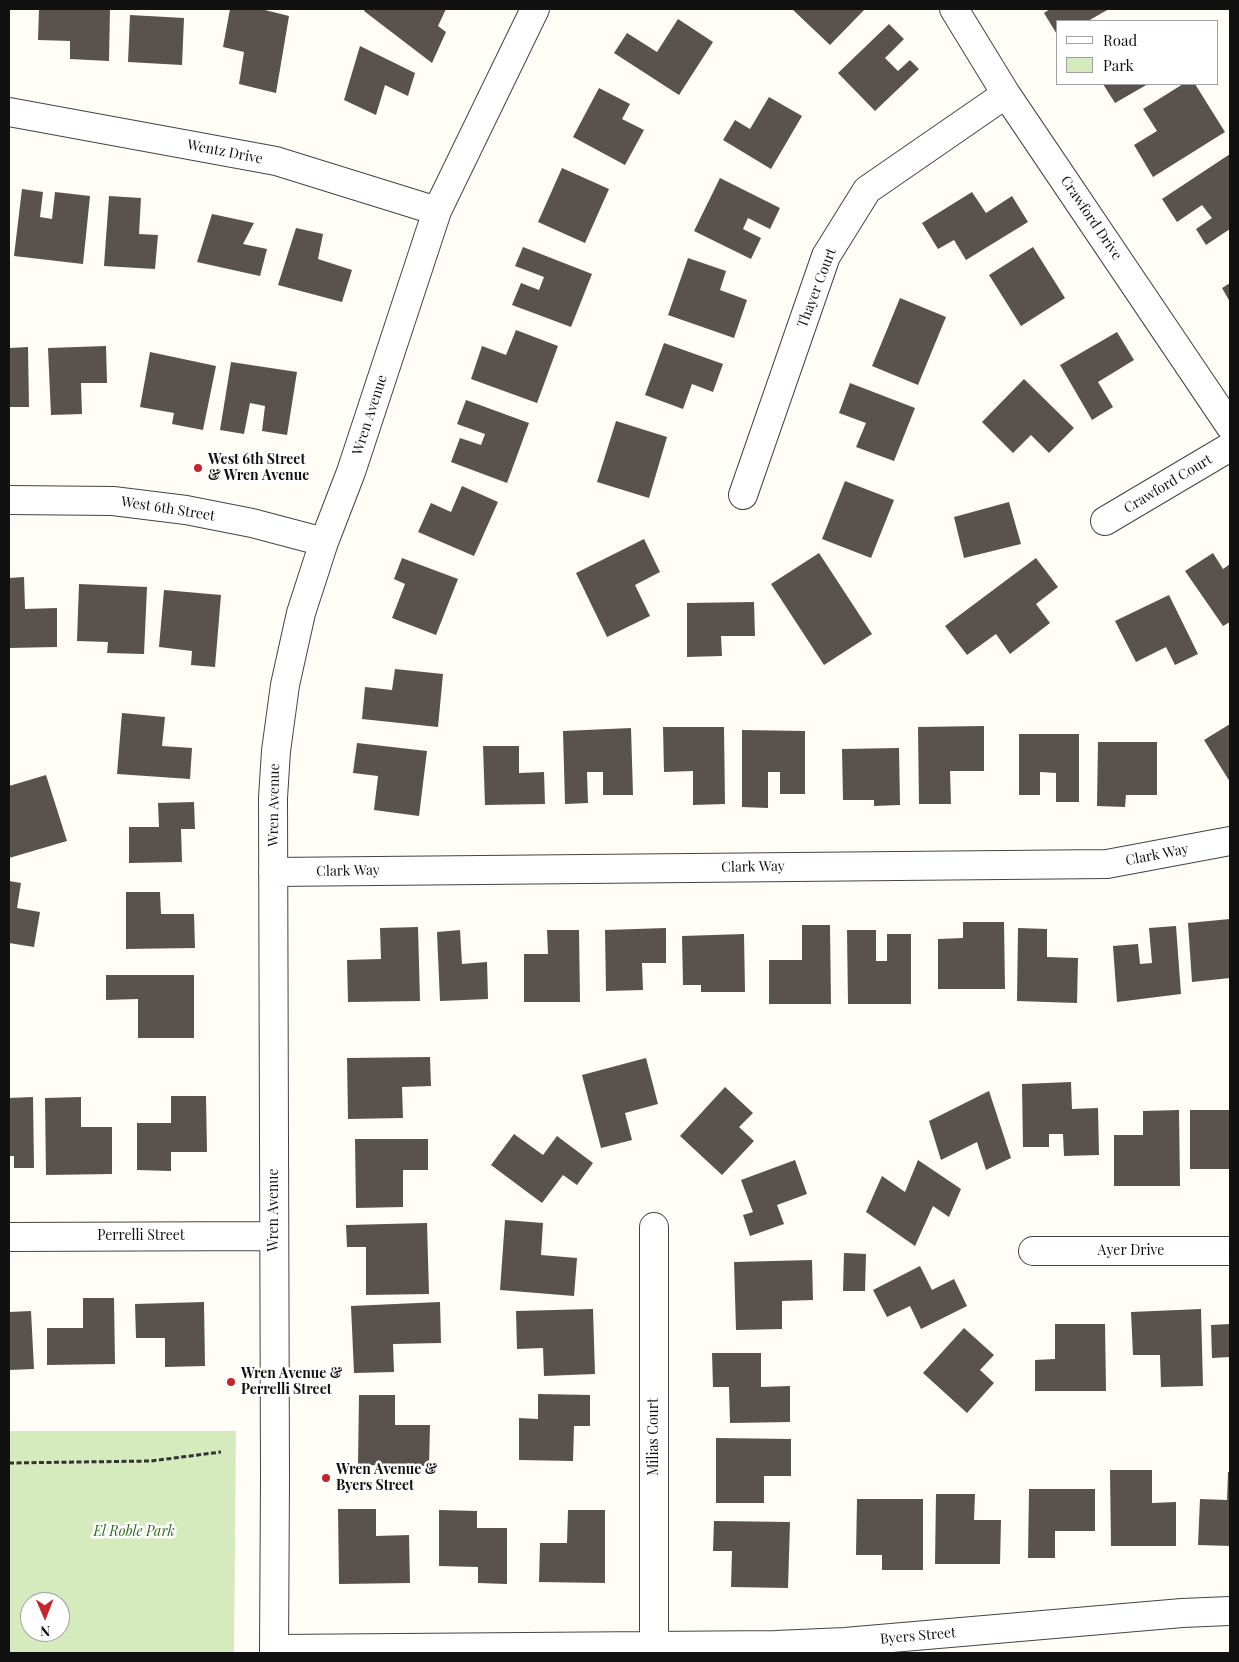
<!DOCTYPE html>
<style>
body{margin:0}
#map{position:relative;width:1239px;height:1662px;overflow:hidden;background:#fffdf5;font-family:"Playfair Display",serif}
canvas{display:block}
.frame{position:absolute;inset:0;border:10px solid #111;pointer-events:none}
.legend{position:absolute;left:1056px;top:20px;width:162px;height:65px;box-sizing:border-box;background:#fff;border:1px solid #a0a0a0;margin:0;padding:6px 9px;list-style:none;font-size:15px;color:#111}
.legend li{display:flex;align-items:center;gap:10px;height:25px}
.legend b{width:25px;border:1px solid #a0a0a0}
.north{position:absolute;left:20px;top:1592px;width:50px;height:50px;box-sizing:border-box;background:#fff;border:1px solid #a0a0a0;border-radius:50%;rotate:179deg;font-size:14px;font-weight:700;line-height:20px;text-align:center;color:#111}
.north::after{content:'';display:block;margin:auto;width:18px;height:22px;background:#c4262e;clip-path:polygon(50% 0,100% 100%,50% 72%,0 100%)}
</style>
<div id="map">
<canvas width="1239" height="1662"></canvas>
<div class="frame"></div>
<ul class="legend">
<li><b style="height:6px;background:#fff"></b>Road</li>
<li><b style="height:14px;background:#d5ebbd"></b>Park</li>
</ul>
<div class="north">N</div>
</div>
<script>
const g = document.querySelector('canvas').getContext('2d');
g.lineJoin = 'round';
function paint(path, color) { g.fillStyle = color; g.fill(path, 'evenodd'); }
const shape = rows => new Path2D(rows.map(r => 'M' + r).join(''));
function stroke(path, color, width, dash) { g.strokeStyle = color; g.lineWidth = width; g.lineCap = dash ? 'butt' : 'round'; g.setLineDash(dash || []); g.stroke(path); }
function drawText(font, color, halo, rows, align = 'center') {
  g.font = font + ' "Playfair Display",serif'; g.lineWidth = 5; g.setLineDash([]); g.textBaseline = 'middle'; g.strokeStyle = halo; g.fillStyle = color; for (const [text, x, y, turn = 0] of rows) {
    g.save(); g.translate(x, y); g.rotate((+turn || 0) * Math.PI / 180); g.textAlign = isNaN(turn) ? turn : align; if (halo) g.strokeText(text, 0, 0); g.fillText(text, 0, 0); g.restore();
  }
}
const green = shape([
 [9,1431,236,1431,234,1653,9,1653],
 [30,1602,60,1602,60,1632,30,1632]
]);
const building = shape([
 [39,9,110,9,109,61,70,59,70,41,38,40],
 [230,9,261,9,289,16,276,93,239,84,244,52,223,47],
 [365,9,446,9,438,26,446,32,432,63,364,11],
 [792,9,865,9,830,45],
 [1050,9,1109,9,1088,21,1058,21,1058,36,1044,13],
 [130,15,184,18,182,65,128,62],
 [678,19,713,42,679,95,614,53,627,33,657,52],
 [889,24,904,39,885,58,898,71,910,60,919,69,875,111,838,73],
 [360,46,415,73,408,96,385,85,376,115,344,100],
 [1103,84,1148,84,1115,103],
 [1183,84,1195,84,1225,132,1153,177,1134,145,1157,131,1143,109],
 [599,88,630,104,622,119,644,130,625,165,573,137],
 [769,97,802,116,771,169,723,140,735,120,750,129],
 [1230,154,1230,229,1206,245,1196,229,1212,218,1202,205,1177,222,1162,199],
 [562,168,609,189,585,243,538,222],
 [720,178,780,208,770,229,748,218,743,229,761,238,751,259,694,231],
 [22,189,43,192,40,217,52,219,55,192,90,196,83,264,14,256],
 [972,192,986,213,1012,196,1028,222,966,260,954,240,938,249,922,223],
 [109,196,141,198,139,234,158,235,155,269,104,266],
 [212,214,254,223,243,244,267,249,260,276,197,262],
 [296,228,323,234,318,259,352,270,342,302,278,285],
 [523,247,592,274,571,327,512,305,521,283,539,290,544,277,515,266],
 [1033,247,1065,298,1021,326,989,275],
 [688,258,726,271,720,290,747,300,734,338,668,315],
 [1230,283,1230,302,1222,288],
 [900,298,946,317,918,385,872,366],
 [516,330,558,346,537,403,471,379,482,346,506,355],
 [1117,332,1134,360,1098,382,1113,407,1092,420,1060,365],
 [664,343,723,364,713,392,692,384,683,409,645,395],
 [106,346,107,383,81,383,82,414,51,415,48,348],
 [28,347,29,407,9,407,9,348],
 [150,352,216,366,203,430,172,424,174,413,140,407],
 [231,362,297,372,287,435,262,431,265,406,250,403,244,434,220,430],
 [1024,379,1074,428,1049,453,1031,435,1013,453,982,422],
 [850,383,915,408,894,461,856,447,866,423,839,413],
 [466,400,529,423,507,483,451,462,460,438,481,445,485,434,457,424],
 [616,421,667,437,649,498,597,482],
 [845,481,894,500,871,558,822,539],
 [462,486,498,502,474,556,418,532,431,503,451,512],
 [1009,502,1021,544,964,558,954,517],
 [644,539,660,572,635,585,650,616,607,637,576,573],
 [819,553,872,634,824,665,771,584],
 [1213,553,1223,569,1230,564,1230,622,1223,626,1185,571],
 [402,558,458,579,436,635,392,618,405,584,394,579],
 [1036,558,1058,587,1036,604,1050,623,1010,654,996,634,967,655,945,626],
 [24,577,25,609,57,608,57,647,9,648,9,578],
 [79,584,147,587,144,654,107,653,108,642,77,641],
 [164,590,221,595,215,667,191,665,192,651,159,647],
 [1169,595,1198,654,1175,665,1166,647,1136,662,1115,621],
 [754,602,755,636,721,636,722,656,687,657,687,603],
 [395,669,443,674,438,727,362,719,365,687,392,690],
 [122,713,165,717,162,746,192,748,190,779,117,774],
 [1230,724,1230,782,1204,740],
 [984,726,984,771,950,771,951,804,919,804,918,727],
 [663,727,724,727,725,804,693,805,693,771,664,772],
 [631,728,633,795,603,795,603,772,587,772,588,803,565,804,563,731],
 [742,730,805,731,805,794,780,794,780,772,768,772,768,808,742,807],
 [1019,734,1079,734,1079,802,1056,802,1056,773,1040,772,1040,795,1019,795],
 [1098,742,1157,742,1157,795,1126,795,1125,807,1097,806],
 [357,743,427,751,419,816,374,810,378,776,353,773],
 [483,746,519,746,519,773,544,772,545,804,485,805],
 [899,748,900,805,874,806,874,800,843,800,842,749],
 [46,775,67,841,9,858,9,786],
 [194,802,195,829,181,829,182,862,129,863,129,827,159,827,158,803],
 [9,881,21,883,17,908,40,912,34,947,9,943],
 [126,892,160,892,161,914,194,914,195,948,126,949],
 [1230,919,1230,978,1192,982,1188,923],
 [963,922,1004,922,1005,989,938,989,938,939,963,938],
 [802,925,830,925,831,1004,769,1004,769,960,802,960],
 [1176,926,1181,994,1117,1002,1113,946,1138,944,1140,964,1152,963,1149,928],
 [418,927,420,1001,348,1002,347,960,381,959,380,928],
 [666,928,666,963,642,963,643,990,606,991,605,930],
 [1018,928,1047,929,1047,957,1078,958,1077,1003,1017,1001],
 [460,930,462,964,487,962,488,999,440,1001,437,932],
 [547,930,579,930,580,1002,524,1002,524,954,548,954],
 [847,930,876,930,876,961,887,961,887,934,911,934,911,1004,848,1004],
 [744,934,745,992,701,992,701,985,683,985,682,936],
 [106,975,194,975,194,1038,138,1038,138,999,106,1000],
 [430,1057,431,1086,402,1087,403,1118,348,1119,347,1058],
 [646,1058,658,1104,625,1113,632,1140,601,1148,582,1075],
 [1071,1082,1072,1109,1098,1108,1099,1155,1064,1156,1063,1134,1049,1134,1049,1147,1023,1147,1022,1084],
 [725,1087,753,1113,739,1127,754,1141,722,1175,680,1136],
 [989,1091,1011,1158,986,1170,977,1142,941,1160,929,1121],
 [171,1096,206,1096,207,1152,171,1152,171,1171,137,1170,137,1123,171,1123],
 [33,1097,34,1168,14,1168,14,1156,9,1156,9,1098],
 [81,1097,81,1127,112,1127,112,1174,46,1175,45,1098],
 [1179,1110,1180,1186,1114,1186,1114,1135,1143,1135,1143,1111],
 [1190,1110,1230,1110,1230,1169,1190,1169],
 [514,1134,543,1155,557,1136,593,1163,577,1185,563,1175,542,1203,491,1165],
 [355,1139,428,1139,428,1170,403,1170,403,1207,356,1208],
 [795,1160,807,1194,777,1205,784,1224,750,1236,743,1215,753,1212,741,1180],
 [918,1160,961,1189,949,1217,933,1206,915,1246,866,1212,882,1176,905,1192],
 [505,1220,543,1223,541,1255,577,1258,574,1296,500,1290],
 [427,1223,429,1294,366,1295,366,1247,347,1247,346,1225],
 [844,1253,866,1254,865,1291,843,1291],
 [812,1260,813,1300,782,1301,782,1329,736,1330,734,1262],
 [920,1266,932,1290,954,1279,967,1306,921,1329,910,1306,887,1317,873,1290],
 [83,1298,114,1298,115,1364,47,1365,47,1328,83,1328],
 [204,1302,205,1366,165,1367,165,1338,136,1338,135,1304],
 [440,1302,441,1343,393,1344,394,1372,354,1373,351,1306],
 [593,1309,595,1374,544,1376,543,1348,517,1349,516,1311],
 [1201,1309,1203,1386,1161,1387,1160,1355,1133,1355,1131,1312],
 [31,1311,34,1369,9,1370,9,1312],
 [1055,1324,1105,1324,1106,1391,1035,1391,1035,1360,1055,1359],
 [1230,1324,1230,1357,1212,1358,1211,1325],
 [964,1328,994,1355,980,1370,994,1383,967,1413,923,1373],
 [712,1353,761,1353,761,1387,790,1386,790,1422,730,1423,729,1387,713,1387],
 [538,1394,590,1395,590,1426,574,1426,573,1461,519,1460,519,1418,538,1419],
 [359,1395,395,1395,395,1425,430,1425,429,1466,358,1465],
 [716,1438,791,1439,791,1476,764,1476,764,1503,716,1503],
 [1110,1470,1152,1470,1152,1503,1176,1502,1176,1546,1111,1546],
 [1228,1472,1230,1472,1230,1546,1198,1545,1200,1499,1227,1500],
 [1029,1489,1095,1489,1095,1531,1055,1531,1055,1558,1028,1558],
 [936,1494,975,1494,974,1520,1001,1520,1000,1564,935,1564],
 [857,1499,923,1499,923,1570,882,1570,882,1555,856,1555],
 [338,1509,376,1509,376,1536,409,1535,410,1583,339,1584],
 [439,1510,477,1511,477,1528,507,1528,507,1584,478,1583,478,1567,439,1566],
 [568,1510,605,1510,605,1583,539,1582,540,1543,567,1543],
 [714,1521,790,1522,788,1588,731,1587,732,1551,713,1551]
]);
const path = shape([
 [9,1463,151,1461,221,1452]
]);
const minor = shape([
 [954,9,1006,94,1230,426],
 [9,112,276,161,437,211],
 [743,495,826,256,867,190,1006,94],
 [9,500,113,501,186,510,252,523,324,542],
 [1105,521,1230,447],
 [273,872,1107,864,1230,841],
 [9,1237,274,1236],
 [1033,1251,1230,1251],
 [654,1646,654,1227],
 [275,1649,776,1645,845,1642,1182,1613,1230,1611],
 [274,1653,275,1478,273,798,276,751,285,685,301,613,324,542,351,472,437,211,535,9]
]);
const markers = [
 [198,468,5,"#c4262e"],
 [231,1382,5,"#c4262e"],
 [326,1478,5,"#c4262e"]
];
const streetNames = [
 ["Wentz Drive",225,152,11],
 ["Crawford Drive",1091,218,56],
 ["Thayer Court",817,288,-69],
 ["Wren Avenue",370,415,-72],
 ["Crawford Court",1168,484,-31],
 ["West 6th Street",168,509,9],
 ["Wren Avenue",274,805,-89],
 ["Clark Way",1157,855,-11],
 ["Clark Way",753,867,-1],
 ["Clark Way",348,871,-1],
 ["Wren Avenue",274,1210,-90],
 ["Perrelli Street",141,1236],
 ["Ayer Drive",1131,1251],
 ["Milias Court",654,1437,-90],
 ["Byers Street",918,1636,-5]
];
const poiNames = [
 ["West 6th Street",208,460],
 ["& Wren Avenue",208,476],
 ["Wren Avenue &",241,1374],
 ["Perrelli Street",241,1390],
 ["Wren Avenue &",336,1470],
 ["Byers Street",336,1486]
];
const parkNames = [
 ["El Roble Park",134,1532]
];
paint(green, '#d5ebbd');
paint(building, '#5a524d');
stroke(minor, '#444', 30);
stroke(path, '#333', 3, [5, 2.5]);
stroke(minor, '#fff', 28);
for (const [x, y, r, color] of markers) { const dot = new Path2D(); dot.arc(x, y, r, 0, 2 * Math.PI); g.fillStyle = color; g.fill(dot); stroke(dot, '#fff', 2); }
drawText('14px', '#111', '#fff', streetNames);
drawText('bold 14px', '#111', '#fff', poiNames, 'left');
drawText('italic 14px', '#2f6b1f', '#fff', parkNames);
</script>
